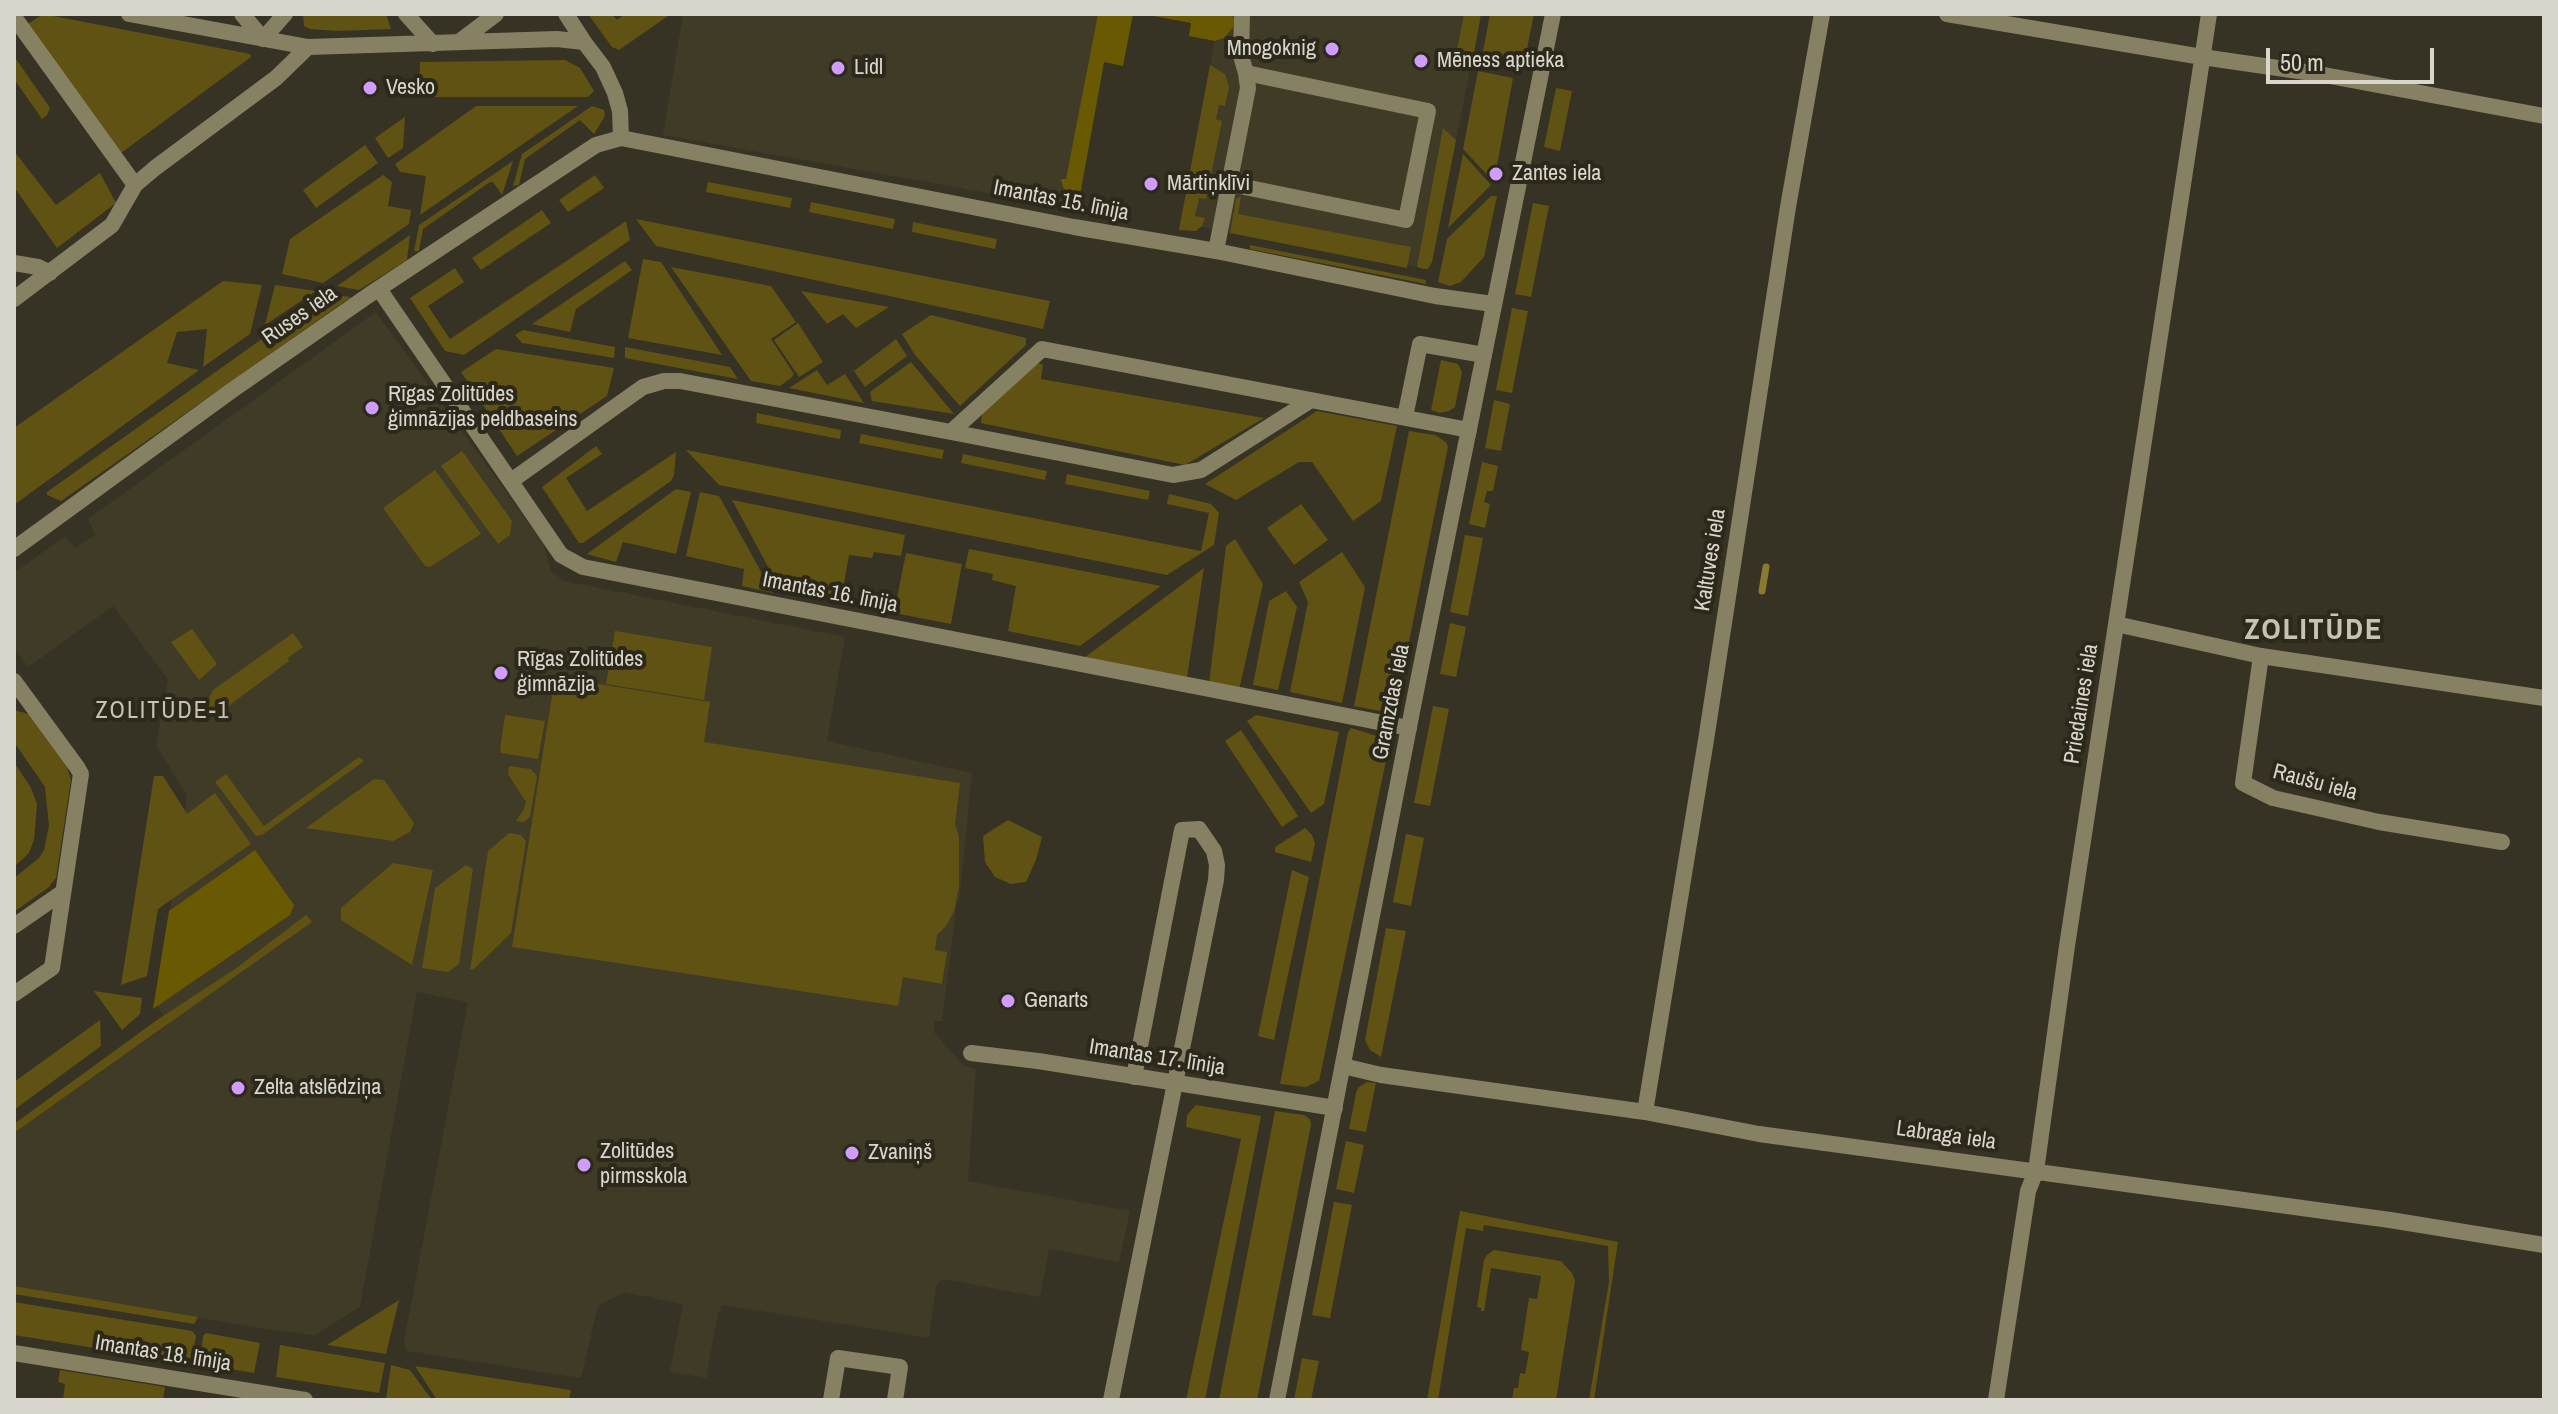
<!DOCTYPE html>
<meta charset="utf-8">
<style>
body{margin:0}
#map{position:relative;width:2558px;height:1414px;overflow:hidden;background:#363324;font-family:"Archivo Narrow",sans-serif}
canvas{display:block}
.frame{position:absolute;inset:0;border:16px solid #d8d6cd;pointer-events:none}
.scale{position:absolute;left:2266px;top:48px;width:168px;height:36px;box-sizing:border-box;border:4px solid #d8d6cd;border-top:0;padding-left:10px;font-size:24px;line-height:28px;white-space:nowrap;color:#d8d6cd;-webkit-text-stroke:6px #2c291b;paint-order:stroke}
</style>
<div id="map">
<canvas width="2558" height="1414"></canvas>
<div class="frame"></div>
<div class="scale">50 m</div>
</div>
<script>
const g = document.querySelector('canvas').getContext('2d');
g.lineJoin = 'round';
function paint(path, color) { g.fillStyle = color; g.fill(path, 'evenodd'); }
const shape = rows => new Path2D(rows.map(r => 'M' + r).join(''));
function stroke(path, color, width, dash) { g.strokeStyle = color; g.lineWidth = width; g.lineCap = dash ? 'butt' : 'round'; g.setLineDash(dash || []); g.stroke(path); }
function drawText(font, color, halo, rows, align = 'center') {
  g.font = font + ' "Archivo Narrow",sans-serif'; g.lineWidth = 8; g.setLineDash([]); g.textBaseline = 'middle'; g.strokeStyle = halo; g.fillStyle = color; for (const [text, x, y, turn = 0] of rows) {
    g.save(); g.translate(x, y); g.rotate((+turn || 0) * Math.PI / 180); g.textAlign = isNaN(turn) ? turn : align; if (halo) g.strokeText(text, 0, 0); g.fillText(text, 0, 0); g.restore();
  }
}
const built = shape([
 [683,14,1113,14,1078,209,663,135],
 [1220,14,1481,14,1432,262,1428,269,1180,223],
 [376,312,543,543,551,571,564,581,845,637,827,741,972,773,959,902,957,902,942,1021,934,1021,934,1032,963,1065,976,1069,968,1181,1130,1211,1119,1262,1049,1249,1040,1297,942,1279,936,1287,929,1338,723,1305,718,1313,706,1378,670,1372,683,1304,624,1292,598,1306,581,1378,406,1351,404,1341,468,1002,417,992,360,1307,315,1335,271,1330,14,1286,14,1133,169,1024,156,1004,187,796,156,745,168,680,113,606,28,667,14,648,14,573,65,536,75,548,95,535,88,519]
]);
const green = shape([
 [43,14,250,54,251,57,121,153,28,24],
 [303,14,386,14,391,29,337,31,310,29,304,26],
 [588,14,612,14,617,20,625,14,671,14,619,50,612,47],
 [1464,14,1481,14,1473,59,1456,56],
 [1490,14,1534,14,1523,69,1481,62],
 [14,56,50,108,47,115,42,119,14,79],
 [565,60,580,68,588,81,594,91,588,97,419,97,420,62],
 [1210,65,1225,74,1229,87,1225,106,1219,105,1216,119,1222,121,1206,199,1199,198,1195,216,1205,218,1202,226,1196,231,1179,230],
 [1478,71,1513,78,1494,182,1463,149],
 [1556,88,1572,91,1560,151,1544,147],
 [476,106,578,106,420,215,426,176,400,172,395,164],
 [592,106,604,110,605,116,594,134,580,120,525,159,519,185,513,186,522,154],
 [405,117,403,148,388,158,375,138],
 [1443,128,1456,140,1432,262,1428,269,1424,269,1417,267],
 [365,145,378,163,316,208,303,190],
 [14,151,56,205,100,173,116,203,57,248,14,187],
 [1463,154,1491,185,1448,228],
 [513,161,502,195,493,182,490,182,423,229,419,251,414,251,419,225],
 [383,175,392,182,388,206,411,210,409,224,323,283,282,274,290,239],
 [595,175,604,188,568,212,559,200],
 [708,182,792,198,790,208,706,192],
 [1241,196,1238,214,1411,247,1407,268,1230,233,1236,199],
 [1491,196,1497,196,1484,257,1461,282,1450,286,1438,282,1447,239],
 [811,202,895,219,893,229,809,212],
 [1533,203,1549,206,1531,297,1515,294],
 [542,210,551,223,481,270,472,258],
 [636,219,1050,301,1043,329,656,246],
 [626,221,630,240,464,355,445,351,410,298,455,268,464,282,428,306,450,339],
 [913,222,997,239,995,249,912,232],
 [410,235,407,260,359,290,337,286],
 [1250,245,1426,280,1426,284,1250,249],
 [643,259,661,262,722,355,628,338],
 [625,261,632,270,576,309,570,332,532,324],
 [671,267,771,286,796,322,771,339,794,374,791,378,780,386,751,381],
 [223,281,262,285,250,334,203,367,207,329,177,332,167,363,199,370,14,505,14,428],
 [275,285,316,291,265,325],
 [801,291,889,307,856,328,843,314,827,324],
 [325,294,351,297,61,501,47,495,47,492],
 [1512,308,1528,311,1512,393,1496,390],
 [931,315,1026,338,1026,345,960,406,915,355,902,334],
 [798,323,823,362,799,377,774,340],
 [523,330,615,347,614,358,522,343,515,335],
 [896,339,907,356,865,387,854,371],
 [625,347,730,367,738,379,625,358],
 [496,349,614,368,607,396,517,456,461,372],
 [1441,360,1458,364,1462,372,1455,407,1449,411,1440,413,1431,410],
 [911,362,954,414,872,401,870,392],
 [1038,363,1043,365,1041,379,1264,418,1185,465,981,423,982,414],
 [817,370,827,385,845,374,864,403,789,388],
 [1494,400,1510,404,1501,451,1485,448],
 [1317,411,1397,426,1381,501,1353,521,1312,462,1299,462,1236,500,1205,484],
 [757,413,841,430,840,439,756,423],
 [1409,431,1435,435,1446,442,1448,447,1398,697,1385,712,1354,706],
 [861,434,944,450,942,459,859,443],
 [596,446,602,454,566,478,587,511,676,452,674,475,671,481,583,543,579,543,542,487],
 [686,450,1201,551,1209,513,1167,504,1169,494,1211,504,1219,513,1214,545,1167,575,719,485],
 [462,451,512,521,510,535,498,544,441,466],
 [963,454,1047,471,1045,480,961,463],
 [1482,462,1498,466,1493,491,1487,491,1484,502,1490,504,1485,528,1469,524],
 [435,470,481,534,430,567,425,566,383,508],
 [1067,474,1150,491,1148,500,1065,484],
 [676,489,691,492,676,554,623,542,616,562,587,554],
 [700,492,719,496,773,593,742,586,744,569,686,556],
 [732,500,905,535,901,556,874,552,872,558,849,555,841,600,779,587],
 [1301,504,1328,540,1294,565,1267,528],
 [1465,535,1483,538,1468,616,1450,612],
 [1235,539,1263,584,1239,690,1209,683,1226,546],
 [969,549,1161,586,1080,646,1008,631,1016,586,992,580,993,574,965,568],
 [1342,552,1365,587,1342,703,1290,692,1308,602,1299,582],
 [906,553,962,564,951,624,894,613],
 [1204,568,1187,677,1084,658],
 [1286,591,1297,607,1278,690,1253,685,1269,601],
 [1450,623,1466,627,1456,677,1440,674],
 [192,629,217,664,199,680,171,642],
 [615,631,712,647,704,700,606,684],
 [293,633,303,647,288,658,289,661,215,716,207,702,213,690],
 [555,677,710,702,704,742,960,783,955,824,959,837,959,887,954,911,946,926,937,935,935,950,947,952,942,984,903,977,898,1006,512,947],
 [1433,706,1449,709,1430,806,1414,803],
 [14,710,29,714,66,764,71,780,56,878,49,887,14,912,14,878,39,858,44,850,49,826,45,787,14,742],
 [505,715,545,721,538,759,501,753,500,750],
 [1256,715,1339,732,1324,804,1311,813,1247,721],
 [1351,728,1383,738,1388,751,1319,1081,1306,1087,1280,1084,1348,732],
 [1241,730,1298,816,1282,827,1225,741],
 [359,757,364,761,262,835,256,836,215,782,226,774,264,826],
 [14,762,31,788,37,804,34,840,29,853,14,867],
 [509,766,531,769,537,776,530,817,524,822,516,821,524,809,526,802,508,774],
 [154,776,163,776,187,814,215,793,251,844,158,909,147,976,121,985],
 [374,779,384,780,414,823,410,832,393,841,306,828],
 [1008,820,1042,837,1036,860,1026,882,1011,884,995,877,985,862,983,836],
 [1305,828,1312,835,1315,843,1311,862,1275,852,1275,847],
 [509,833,521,835,526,841,511,933,475,968,470,970,488,851],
 [1406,834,1424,838,1411,906,1393,902],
 [393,863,433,870,412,965,341,920,341,908],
 [466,865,473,869,459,964,448,972,422,968,435,888],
 [1292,870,1309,877,1274,1040,1258,1036],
 [306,915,312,922,14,1133,14,1124,157,1020,235,969],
 [1386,928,1406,931,1381,1057,1370,1050,1365,1040],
 [94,991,142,998,140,1014,122,1030],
 [100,1020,101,1046,14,1110,14,1082],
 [1367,1082,1376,1083,1366,1132,1349,1129,1356,1093,1358,1088],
 [1196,1105,1261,1116,1205,1400,1186,1400,1241,1139,1186,1127,1187,1115],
 [1275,1111,1304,1115,1310,1119,1311,1125,1257,1400,1219,1400],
 [1346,1141,1364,1145,1354,1193,1336,1189],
 [1334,1202,1352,1205,1330,1318,1312,1315],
 [1460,1211,1618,1242,1594,1400,1589,1400,1609,1282,1608,1246,1484,1225,1483,1231,1466,1228,1438,1400,1427,1400],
 [1494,1250,1561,1261,1572,1273,1575,1281,1556,1400,1512,1400,1514,1388,1518,1388,1520,1373,1525,1374,1529,1352,1521,1350,1529,1298,1537,1299,1541,1276,1491,1268,1484,1311,1481,1311,1481,1308,1477,1307,1484,1260,1487,1255],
 [14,1286,87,1298,198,1317,194,1324,14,1294],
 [399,1300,386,1354,327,1345],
 [14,1302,192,1331,196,1336,192,1358,187,1363,14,1335],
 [206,1333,260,1343,254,1373,200,1364,203,1336],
 [280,1345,385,1363,379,1393,276,1377],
 [1302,1358,1319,1361,1311,1400,1294,1400],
 [391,1365,410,1370,432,1400,386,1399],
 [415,1366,571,1390,569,1400,437,1400],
 [60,1370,165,1387,163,1400,63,1400,65,1384,58,1382]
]);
const forest = shape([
 [1098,14,1133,14,1123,66,1104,62,1080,195,1069,193,1063,187,1061,179,1066,179],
 [1143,14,1231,14,1234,18,1233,27,1224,38,1215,41,1189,36,1191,23],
 [255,850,294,905,290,915,153,1009,169,911]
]);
const stream = shape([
 [1762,591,1766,567]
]);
const minor = shape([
 [129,14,308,47,557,39,584,42,603,67,615,93,620,111,621,138],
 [242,14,263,39,285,14],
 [406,14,433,44],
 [566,14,584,42],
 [1947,14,2202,57,2319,74,2544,116],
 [14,17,135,185],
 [459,42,496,14],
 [1230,184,1406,220,1428,111,1246,73],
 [1216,251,1248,88,1246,73,1241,56,1242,14],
 [14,263,38,267,50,273],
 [379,289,561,555,583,567,1409,728],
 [14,299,112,225,135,185,155,168,276,78,308,47],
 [1405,417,1420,344,1484,355],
 [951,432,1173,475,1201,470,1311,400],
 [511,481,643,387,664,381,680,381,951,432,1042,349,1469,430],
 [14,549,231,391,369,295,596,145,621,138,1074,227,1216,251,1435,296,1493,304],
 [2116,624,2261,656,2544,698],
 [2261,656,2243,783,2273,798,2379,822,2502,842],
 [14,681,77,767,81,774,52,968,14,994],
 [14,926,63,892],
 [971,1053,1038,1061,1335,1108],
 [1343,1066,1381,1075,1645,1112,1759,1134,2390,1220,2544,1245],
 [1645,1112,1706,740,1788,207,1822,14],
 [14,1353,305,1400],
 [831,1400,838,1358,900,1367,895,1400],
 [1111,1400,1216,880,1217,865,1214,851,1199,829,1182,830,1134,1077],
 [1996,1400,2028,1191,2036,1171,2067,946,2209,14]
]);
const tertiary = shape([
 [1277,1400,1419,676,1553,14]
]);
const markers = [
 [1332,49,8,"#d09dff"],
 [1421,61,8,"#d09dff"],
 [838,68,8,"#d09dff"],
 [370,88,8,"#d09dff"],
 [1496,174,8,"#d09dff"],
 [1151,184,8,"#d09dff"],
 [372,408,8,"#d09dff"],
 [501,673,8,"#d09dff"],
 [1008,1001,8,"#d09dff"],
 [238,1088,8,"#d09dff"],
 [852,1153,8,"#d09dff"],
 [584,1165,8,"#d09dff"]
];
const poiNames = [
 ["Mnogoknig",1316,49,"right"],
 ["Mēness aptieka",1437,61],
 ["Lidl",854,68],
 ["Vesko",386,88],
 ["Zantes iela",1512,174],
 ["Mārtiņklīvi",1167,184],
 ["Rīgas Zolitūdes",388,395],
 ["ģimnāzijas peldbaseins",388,420],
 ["Rīgas Zolitūdes",517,660],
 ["ģimnāzija",517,685],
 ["Genarts",1024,1001],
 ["Zelta atslēdziņa",254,1088],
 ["Zolitūdes",600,1152],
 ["pirmsskola",600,1177],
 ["Zvaniņš",868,1153]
];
const streetNames = [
 ["Imantas 15. līnija",1061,201,11],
 ["Ruses iela",300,316,-35],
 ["Kaltuves iela",1711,560,-81],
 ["Imantas 16. līnija",830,593,11],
 ["Gramzdas iela",1392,702,-79],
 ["Priedaines iela",2082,704,-81],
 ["Raušu iela",2315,783,15],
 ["Imantas 17. līnija",1157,1058,9],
 ["Labraga iela",1946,1136,8],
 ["Imantas 18. līnija",163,1354,9]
];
const neighbourhoodNames = [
 ["ZOLITŪDE-1",163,712]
];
const districtNames = [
 ["ZOLITŪDE",2314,631]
];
paint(built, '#403b26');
paint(green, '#5f5212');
paint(forest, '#685902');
stroke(stream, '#897a30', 7);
stroke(minor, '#878164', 16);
stroke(tertiary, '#878164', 16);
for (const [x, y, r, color] of markers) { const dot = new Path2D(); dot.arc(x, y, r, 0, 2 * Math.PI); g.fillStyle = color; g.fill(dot); stroke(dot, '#2c291b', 3); }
drawText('22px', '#d8d6cd', '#2c291b', poiNames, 'left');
drawText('22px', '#d8d6cd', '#2c291b', streetNames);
g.letterSpacing = '2px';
drawText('24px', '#c7c3b2', '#2c291b', neighbourhoodNames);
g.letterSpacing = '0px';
g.letterSpacing = '2px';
drawText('bold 30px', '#c7c3b2', '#2c291b', districtNames);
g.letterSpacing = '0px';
</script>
